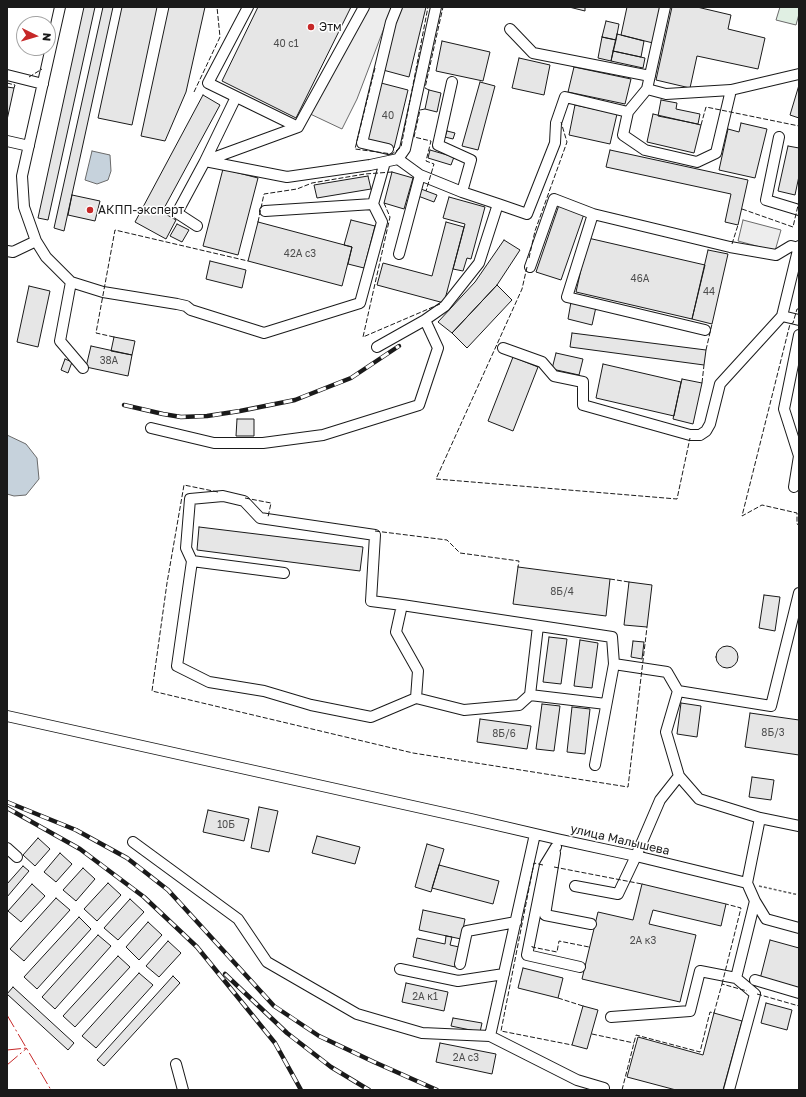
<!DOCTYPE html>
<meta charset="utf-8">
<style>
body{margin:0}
#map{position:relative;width:806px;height:1097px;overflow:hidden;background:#fff;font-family:"Golos Text",sans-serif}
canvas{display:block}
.frame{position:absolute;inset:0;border:8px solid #1a1a1a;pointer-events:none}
.north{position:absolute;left:16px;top:16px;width:40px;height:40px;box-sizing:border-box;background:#fff;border:1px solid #a3a3a3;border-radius:50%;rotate:95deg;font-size:11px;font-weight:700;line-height:16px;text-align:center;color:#1a1a1a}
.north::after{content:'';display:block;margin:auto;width:14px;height:18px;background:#c62828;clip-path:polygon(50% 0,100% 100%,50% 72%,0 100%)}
</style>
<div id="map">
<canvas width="806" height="1097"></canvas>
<div class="frame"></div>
<div class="north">N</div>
</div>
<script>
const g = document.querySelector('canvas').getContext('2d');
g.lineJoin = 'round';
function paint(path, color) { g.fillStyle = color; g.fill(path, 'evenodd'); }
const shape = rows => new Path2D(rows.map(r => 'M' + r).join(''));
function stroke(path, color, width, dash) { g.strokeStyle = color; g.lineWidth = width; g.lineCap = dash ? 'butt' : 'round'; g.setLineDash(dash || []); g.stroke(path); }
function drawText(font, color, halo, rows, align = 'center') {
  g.font = font + ' "Golos Text",sans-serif'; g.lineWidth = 3; g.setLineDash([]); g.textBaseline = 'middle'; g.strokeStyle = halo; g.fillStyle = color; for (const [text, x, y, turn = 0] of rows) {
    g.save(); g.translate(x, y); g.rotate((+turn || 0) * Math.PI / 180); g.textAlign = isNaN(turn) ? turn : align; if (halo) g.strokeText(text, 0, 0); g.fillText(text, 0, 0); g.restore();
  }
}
const green = shape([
 [780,7,799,7,799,14,796,25,776,20,780,7]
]);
const parking = shape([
 [364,7,392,7,357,99,342,129,306,112,364,7],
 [743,220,781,230,775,251,738,241,743,220]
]);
const water = shape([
 [92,151,110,155,111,171,108,180,97,184,85,180,92,151],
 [7,435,26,444,37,458,39,479,26,495,14,496,7,494,7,435]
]);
const building = shape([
 [84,7,95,7,48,220,38,218,84,7],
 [103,7,113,7,64,231,54,228,103,7],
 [122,7,157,7,132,125,98,118,122,7],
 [169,7,205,7,186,92,165,141,141,136,169,7],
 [258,7,351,7,296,118,222,81,258,7],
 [399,7,426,7,409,77,383,70,399,7],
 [569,7,585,7,585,11,569,7],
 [627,7,661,7,653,43,621,35,627,7],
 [672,7,697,7,731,15,728,29,765,38,758,69,697,56,690,88,656,80,672,7],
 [606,21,619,24,616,40,602,37,606,21],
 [617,34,644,41,641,57,613,51,617,34],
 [602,37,616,40,611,61,598,58,602,37],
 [442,41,490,52,483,81,436,71,442,41],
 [613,51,645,58,643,68,611,61,613,51],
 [519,58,550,65,544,95,512,88,519,58],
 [574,67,631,79,625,104,568,92,574,67],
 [480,82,495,86,478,150,462,146,480,82],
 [381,83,408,90,394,148,367,141,381,83],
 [799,85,799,118,790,115,799,85],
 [7,87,14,88,7,120,7,87],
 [429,90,441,93,437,112,425,109,429,90],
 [203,95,220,105,162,212,176,220,166,239,135,222,203,95],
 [661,100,677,103,676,109,700,114,698,124,658,116,661,100],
 [575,105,617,114,610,144,569,135,575,105],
 [653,114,701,125,694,153,647,142,653,114],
 [741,123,767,129,755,178,719,170,728,129,739,132,741,123],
 [447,131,455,133,453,139,445,137,447,131],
 [788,146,799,148,799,176,795,195,778,191,788,146],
 [430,150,454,157,451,165,428,158,430,150],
 [610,150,748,180,738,225,725,222,731,194,606,167,610,150],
 [223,169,258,178,238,255,203,246,223,169],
 [392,172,413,178,404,209,384,203,392,172],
 [368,176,371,189,317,198,314,185,368,176],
 [421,189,437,195,434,202,418,196,421,189],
 [72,195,100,201,95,221,68,215,72,195],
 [449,197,485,207,471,259,467,258,463,271,453,269,465,224,443,218,449,197],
 [559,205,584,214,561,280,536,272,559,205],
 [351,220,375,226,364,268,348,264,352,247,344,245,351,220],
 [258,222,352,247,342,286,248,261,258,222],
 [446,222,464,227,444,303,377,285,383,263,432,276,446,222],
 [177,224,189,230,182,242,170,236,177,224],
 [588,238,705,265,692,319,576,292,588,238],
 [504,240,520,250,497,285,452,333,438,322,475,282,504,240],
 [708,250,728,254,712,324,692,319,708,250],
 [210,261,246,270,242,288,206,279,210,261],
 [497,285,512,300,467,348,452,333,497,285],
 [29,286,50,291,38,347,17,342,29,286],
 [571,302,596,307,592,325,568,319,571,302],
 [572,333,706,350,704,365,570,347,572,333],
 [114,337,135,341,132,355,111,351,114,337],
 [91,346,132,355,128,376,86,367,91,346],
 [556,353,583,359,579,375,552,369,556,353],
 [513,357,538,367,513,431,488,421,513,357],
 [65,359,72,362,68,373,61,370,65,359],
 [603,364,681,382,674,416,596,398,603,364],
 [682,379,702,383,693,424,673,419,682,379],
 [237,419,254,419,254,436,236,436,237,419],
 [199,527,363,547,360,571,197,550,199,527],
 [518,567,610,579,606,616,513,604,518,567],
 [629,582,652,585,647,627,624,625,629,582],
 [764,595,780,597,775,631,759,628,764,595],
 [549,637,567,639,561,684,543,682,549,637],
 [580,640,598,643,592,688,574,686,580,640],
 [633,641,644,642,642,659,631,657,633,641],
 '716 657a11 11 0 1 1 22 0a11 11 0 1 1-22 0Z',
 [681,703,701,706,697,737,677,734,681,703],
 [542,704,560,706,554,751,536,749,542,704],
 [572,707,590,709,585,754,567,752,572,707],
 [750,713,799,720,799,755,745,747,750,713],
 [480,719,531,726,527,749,477,742,480,719],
 [752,777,774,780,771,800,749,797,752,777],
 [259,807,278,811,269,852,251,848,259,807],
 [208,810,249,819,244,841,203,832,208,810],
 [317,836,360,847,355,864,312,853,317,836],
 [38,838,50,849,35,866,23,855,38,838],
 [427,844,444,849,431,892,415,887,427,844],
 [60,853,72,864,56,882,44,872,60,853],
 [439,865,499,881,493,904,432,888,439,865],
 [23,866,29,871,7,897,7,884,23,866],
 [83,868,95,879,76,901,63,890,83,868],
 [108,883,121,895,97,921,84,909,108,883],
 [32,884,45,896,21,922,8,911,32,884],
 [642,884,726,904,721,926,653,910,649,924,696,935,680,1002,582,979,598,912,633,920,642,884],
 [56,898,70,910,24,961,10,949,56,898],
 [130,899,144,912,118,940,104,928,130,899],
 [423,910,465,919,461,939,419,930,423,910],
 [79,917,91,929,37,989,24,977,79,917],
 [148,922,162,935,139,960,126,947,148,922],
 [98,935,111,946,55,1009,42,997,98,935],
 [446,936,452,937,450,945,459,947,455,967,413,957,417,938,445,944,446,936],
 [770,940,799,948,799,990,760,979,770,940],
 [168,941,181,953,159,977,146,966,168,941],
 [118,956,130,967,75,1027,63,1016,118,956],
 [523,968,563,978,558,998,518,988,523,968],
 [139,973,153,985,96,1048,82,1036,139,973],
 [173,976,180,983,104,1066,97,1060,173,976],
 [406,983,448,992,444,1011,402,1002,406,983],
 [13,987,74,1043,68,1050,7,994,13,987],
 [766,1003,792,1010,787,1030,761,1023,766,1003],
 [583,1006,598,1010,587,1049,572,1045,583,1006],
 [714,1013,742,1021,723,1090,676,1090,627,1077,638,1037,703,1055,714,1013],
 [453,1018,482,1023,480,1032,451,1026,453,1018],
 [440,1043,496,1054,492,1074,436,1062,440,1043]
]);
const path = shape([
 [759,886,799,895]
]);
const minor = shape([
 [60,7,22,176,24,207,36,241,46,257,71,282,103,292,177,304,186,306,191,310,264,333,360,303,382,222,373,204,385,162],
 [248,7,208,83,298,127],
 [665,7,647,89,666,94,731,90,799,74],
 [510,29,533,53,650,76],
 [7,75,43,84],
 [236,97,205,161,287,177,370,165,398,159,405,149,436,7],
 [628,112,647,89],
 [779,137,766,200,799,210],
 [7,141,29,146],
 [388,149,362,143,391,22,397,7],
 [398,159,420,175,399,254],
 [420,175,462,192],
 [498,204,527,214,555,143,556,123,565,97,628,112,623,135,645,150,697,162,716,153,731,90],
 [265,211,373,204],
 [593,214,567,297,705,330],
 [197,226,177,213,205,161,298,127,364,7],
 [7,251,13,252,36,241],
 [530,267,554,199,593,214,730,247,776,255,791,246,799,248],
 [71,282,60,341,83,368],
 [782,316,799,320],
 [377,347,425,320,445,306,479,263,498,204,462,192,471,160,438,145,452,82],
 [503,348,542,362,554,376,583,382,583,405,690,435,700,435,706,431,710,424,720,384,782,316,799,246],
 [151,428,214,443,263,443,323,435,419,405,438,348,425,320],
 [794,487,799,456,784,409,799,335],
 [192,561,186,548,190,499,223,496,244,501,260,518,375,535,371,601,402,605],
 [284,573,192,561,177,666,209,682,264,691,311,705,371,717,416,698,418,671,396,632,402,605,612,637,614,664],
 [538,626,530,695,606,704],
 [416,698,464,710,519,705,530,695],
 [7,716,471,819,557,839,636,856,747,883,760,818,799,826],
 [595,765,614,664,667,672,678,691],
 [760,818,699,799,679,776,666,732,678,691,771,706,799,593],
 [133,842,238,919,267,962,357,1014,422,1033,490,1036,535,834],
 [556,847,545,865,527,955,580,967],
 [7,848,17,857],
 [555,853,545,915,591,924],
 [575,886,618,894,636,856,660,800,679,776],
 [755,901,766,919,799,928],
 [460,964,467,931,516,922],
 [400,969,458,981,504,974],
 [755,980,799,993],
 [611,1017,690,1011,700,971,736,978],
 [490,1036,577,1080,604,1088],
 [176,1064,183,1090],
 [729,1090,755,994,736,978,755,901,747,883]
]);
const rail = shape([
 [124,405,163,414,181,417,207,416,240,411,295,400,351,378,399,346],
 [7,802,76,830,127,858,168,890,274,1006,319,1036,374,1062,437,1090],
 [7,808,80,849,144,897,197,947,275,1043,301,1090],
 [225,974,287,1033,331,1067,369,1090]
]);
const fence = shape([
 [375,68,355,149,392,154,401,147,428,7],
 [29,77,42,69],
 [7,83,15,85,14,88],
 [429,90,425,88,443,7],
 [194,92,220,37,217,7],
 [425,109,420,110,414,137,431,141,426,161,434,164,426,191],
 [701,125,706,107,799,126],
 [384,203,390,217,363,337,440,304],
 [742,209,793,227,799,201],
 [258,222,264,194,297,189,312,183,365,174,392,172],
 [732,244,738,225],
 [529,258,535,231,567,142,561,122],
 [527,267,522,289,436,479,677,499,690,438],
 [799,309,797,309,793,323,790,324,742,516,762,505,797,513,797,524,799,525],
 [114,337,96,333,115,230,248,261],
 [706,350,712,324],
 [702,383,704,365],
 [218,492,184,485,167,583,152,691,413,753,628,787,647,627],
 [245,498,271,503,268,517],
 [375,531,447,540,460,553,519,561,518,567],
 [610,579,629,582],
 [543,865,534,863,501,1031,572,1045],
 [554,867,642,884],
 [532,946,532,947,557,952,559,941,589,947],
 [722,984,741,908,726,904],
 [757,994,799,1006],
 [558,998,583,1006],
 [592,1034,634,1043],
 [622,1090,636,1035,700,1052,710,1012,714,1013,722,984,747,991]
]);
const power = shape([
 [7,1015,51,1090],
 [7,1050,27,1048],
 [7,1065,27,1048]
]);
const markers = [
 [311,27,4,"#c62828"],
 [90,210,4,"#c62828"]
];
const numberNames = [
 ["40 с1",286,44],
 ["40",388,116],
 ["42А с3",300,254],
 ["46А",640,279],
 ["44",709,292],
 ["38А",109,361],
 ["8Б/4",562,592],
 ["8Б/3",773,733],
 ["8Б/6",504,734],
 ["10Б",226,825],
 ["2А к3",643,941],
 ["2А к1",425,997],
 ["2А с3",466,1058]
];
const poiNames = [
 ["Этм",319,27],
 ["АКПП-эксперт",98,210]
];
const streetNames = [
 ["улица Малышева",620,840,13]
];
paint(green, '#e0efe3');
stroke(green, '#6a6a6a', 1);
paint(parking, '#ededed');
stroke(parking, '#6a6a6a', 1);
paint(water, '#c6d2dc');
stroke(water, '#6a6a6a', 1);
paint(building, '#e6e6e6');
stroke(building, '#1a1a1a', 1);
stroke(minor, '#1a1a1a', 12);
stroke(path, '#5f5f5f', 1.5, [3, 2]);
stroke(minor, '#fff', 10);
stroke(rail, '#1a1a1a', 4.5);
stroke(rail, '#fff', 3, [9]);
stroke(fence, '#1a1a1a', 1, [5, 2]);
stroke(power, '#c62828', 1, [14, 3, 2, 3]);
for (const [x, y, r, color] of markers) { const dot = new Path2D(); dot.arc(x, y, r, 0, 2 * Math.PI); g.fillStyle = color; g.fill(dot); stroke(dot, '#fff', 1.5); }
drawText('10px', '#4d4d4d', null, numberNames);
drawText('12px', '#1a1a1a', '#fff', poiNames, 'left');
drawText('12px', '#1a1a1a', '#fff', streetNames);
</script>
